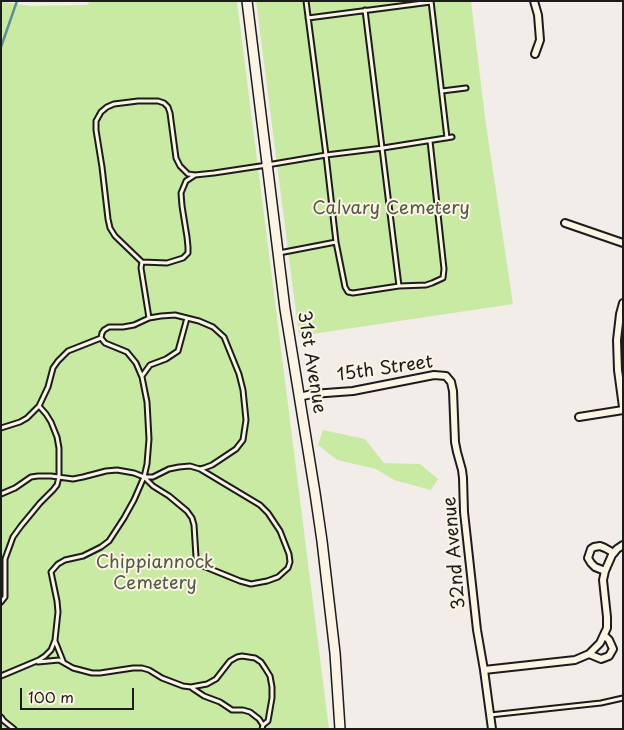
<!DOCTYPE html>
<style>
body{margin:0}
#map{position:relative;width:624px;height:730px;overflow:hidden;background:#f2ede9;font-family:"Playpen Sans",sans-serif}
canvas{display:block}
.frame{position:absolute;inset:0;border:2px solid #1c1c1c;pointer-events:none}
.scale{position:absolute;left:20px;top:688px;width:114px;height:22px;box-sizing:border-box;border:2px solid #1c1c1c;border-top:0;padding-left:6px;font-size:15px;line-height:18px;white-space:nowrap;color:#1c1c1c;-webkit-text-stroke:4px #fcf5e5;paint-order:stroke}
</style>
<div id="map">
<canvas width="624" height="730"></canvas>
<div class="frame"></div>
<div class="scale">100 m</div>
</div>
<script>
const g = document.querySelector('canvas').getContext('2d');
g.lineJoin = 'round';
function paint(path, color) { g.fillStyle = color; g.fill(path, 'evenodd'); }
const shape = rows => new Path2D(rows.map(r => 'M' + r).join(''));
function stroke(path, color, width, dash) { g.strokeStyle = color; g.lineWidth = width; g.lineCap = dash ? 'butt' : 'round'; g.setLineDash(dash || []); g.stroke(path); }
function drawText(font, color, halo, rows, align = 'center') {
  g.font = font + ' "Playpen Sans",sans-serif'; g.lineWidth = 4; g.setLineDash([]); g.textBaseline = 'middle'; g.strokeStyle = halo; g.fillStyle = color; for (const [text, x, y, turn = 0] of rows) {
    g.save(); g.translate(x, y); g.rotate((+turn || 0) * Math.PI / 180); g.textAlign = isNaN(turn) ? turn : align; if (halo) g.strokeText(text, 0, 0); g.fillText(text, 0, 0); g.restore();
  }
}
const green = shape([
 [90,1,237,1,329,729,1,729,1,2,31,6,87,5],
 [256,1,471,1,485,118,513,304,299,336],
 [323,430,365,439,384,463,420,464,438,479,431,490,394,480,376,469,337,460,318,445]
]);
const stream = shape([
 [1,47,17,1]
]);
const lane = shape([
 [306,1,326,155,336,242,345,287,348,292,353,293,399,286,426,285,432,283,443,278,444,269,430,141],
 [431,1,447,138],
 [365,10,399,286],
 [308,18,431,2],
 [442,91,466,88],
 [195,175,186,181,181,193,182,206,187,237,188,247,188,253,183,258,167,263,142,262,115,236,110,228,108,219,102,167,96,130,96,121,101,112,107,107,114,104,138,101,158,101,164,103,168,107,170,113,176,158,180,166,188,174,195,175,214,173,267,165,326,155,383,148,452,137],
 [279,253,336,242],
 [142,262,141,268,149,318],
 [101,338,102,333,104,330,109,327,123,327,134,325,149,318,161,316,175,315,199,321,213,327,224,337,239,374,243,390,246,420,243,440,236,449,212,465,204,468,200,469,190,466,179,467,169,469,153,477,145,477],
 [142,376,150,365,166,359,178,351,187,318],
 [1,428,20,422,27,418,39,406,48,387,53,368,58,361,68,351,101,338],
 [1,494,15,488,31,477,38,476,51,476,73,479,83,477,106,471,117,470,134,473,144,477,153,486,169,496,187,511,192,518,194,525,196,557,203,566,240,581,251,584,267,581,278,577,288,568,290,562,289,554,280,531,268,513,260,505,200,469],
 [1,602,5,597,5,559,13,537,21,526,40,503,53,490,57,485,59,477,59,448,57,437,51,422,46,414,39,406],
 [55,641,63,661],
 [38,662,59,660,73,668,92,673,100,673,133,668,142,668,149,670,162,678,183,686,191,687,207,684,216,679,230,661,237,657,242,656,255,658,261,662,265,668,270,676,272,687,272,698,268,721,263,725,262,729],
 [1,676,39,660,45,656,51,650,55,640,58,612,57,601,51,572,58,564,65,560,83,556,101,547,109,541,124,518,134,500,144,477,147,464,149,439,147,402,142,377,136,363,127,352,105,343,101,338],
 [192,688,204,696,220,702,232,710,243,710,250,712,259,719,263,725],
 [490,715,601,703,623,698],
 [1,717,4,721,14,729]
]);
const street = shape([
 [534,1,538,15,540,40,535,54],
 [565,223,623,243],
 [623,303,620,314,617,340,618,370,623,407],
 [299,397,312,394,353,391,434,375,446,376,451,382,453,391,455,442,457,452,462,470,463,478,464,512,477,630,484,670,492,729],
 [579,417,623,410],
 [605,571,595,567,591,563,588,558,591,549,594,547,600,546,605,548,614,553],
 [589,654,601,659,609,656,613,649,609,640,604,635],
 [484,670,575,660,589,654,600,643,607,628,607,617,603,580,605,571,612,555,617,549,623,545]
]);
const secondary = shape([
 [247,1,285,309,315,493,322,541,335,653,340,729]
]);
const parkNames = [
 ["Calvary Cemetery",391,209],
 ["Chippiannock",155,563],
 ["Cemetery",155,584]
];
const streetNames = [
 ["31st Avenue",311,362,81],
 ["15th Street",385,369,-8],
 ["32nd Avenue",455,553,-95]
];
paint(green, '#c9eaa3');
stroke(stream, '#5f8f95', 2.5);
stroke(lane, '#1c1c1c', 7);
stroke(street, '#1c1c1c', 10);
stroke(secondary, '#1c1c1c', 12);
stroke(lane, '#fcf5e5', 3);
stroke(street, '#fcf5e5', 6);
stroke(secondary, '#fcf5e5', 9);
drawText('18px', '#505a44', '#fcf5e5', parkNames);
drawText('18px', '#1c1c1c', '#fcf5e5', streetNames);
</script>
